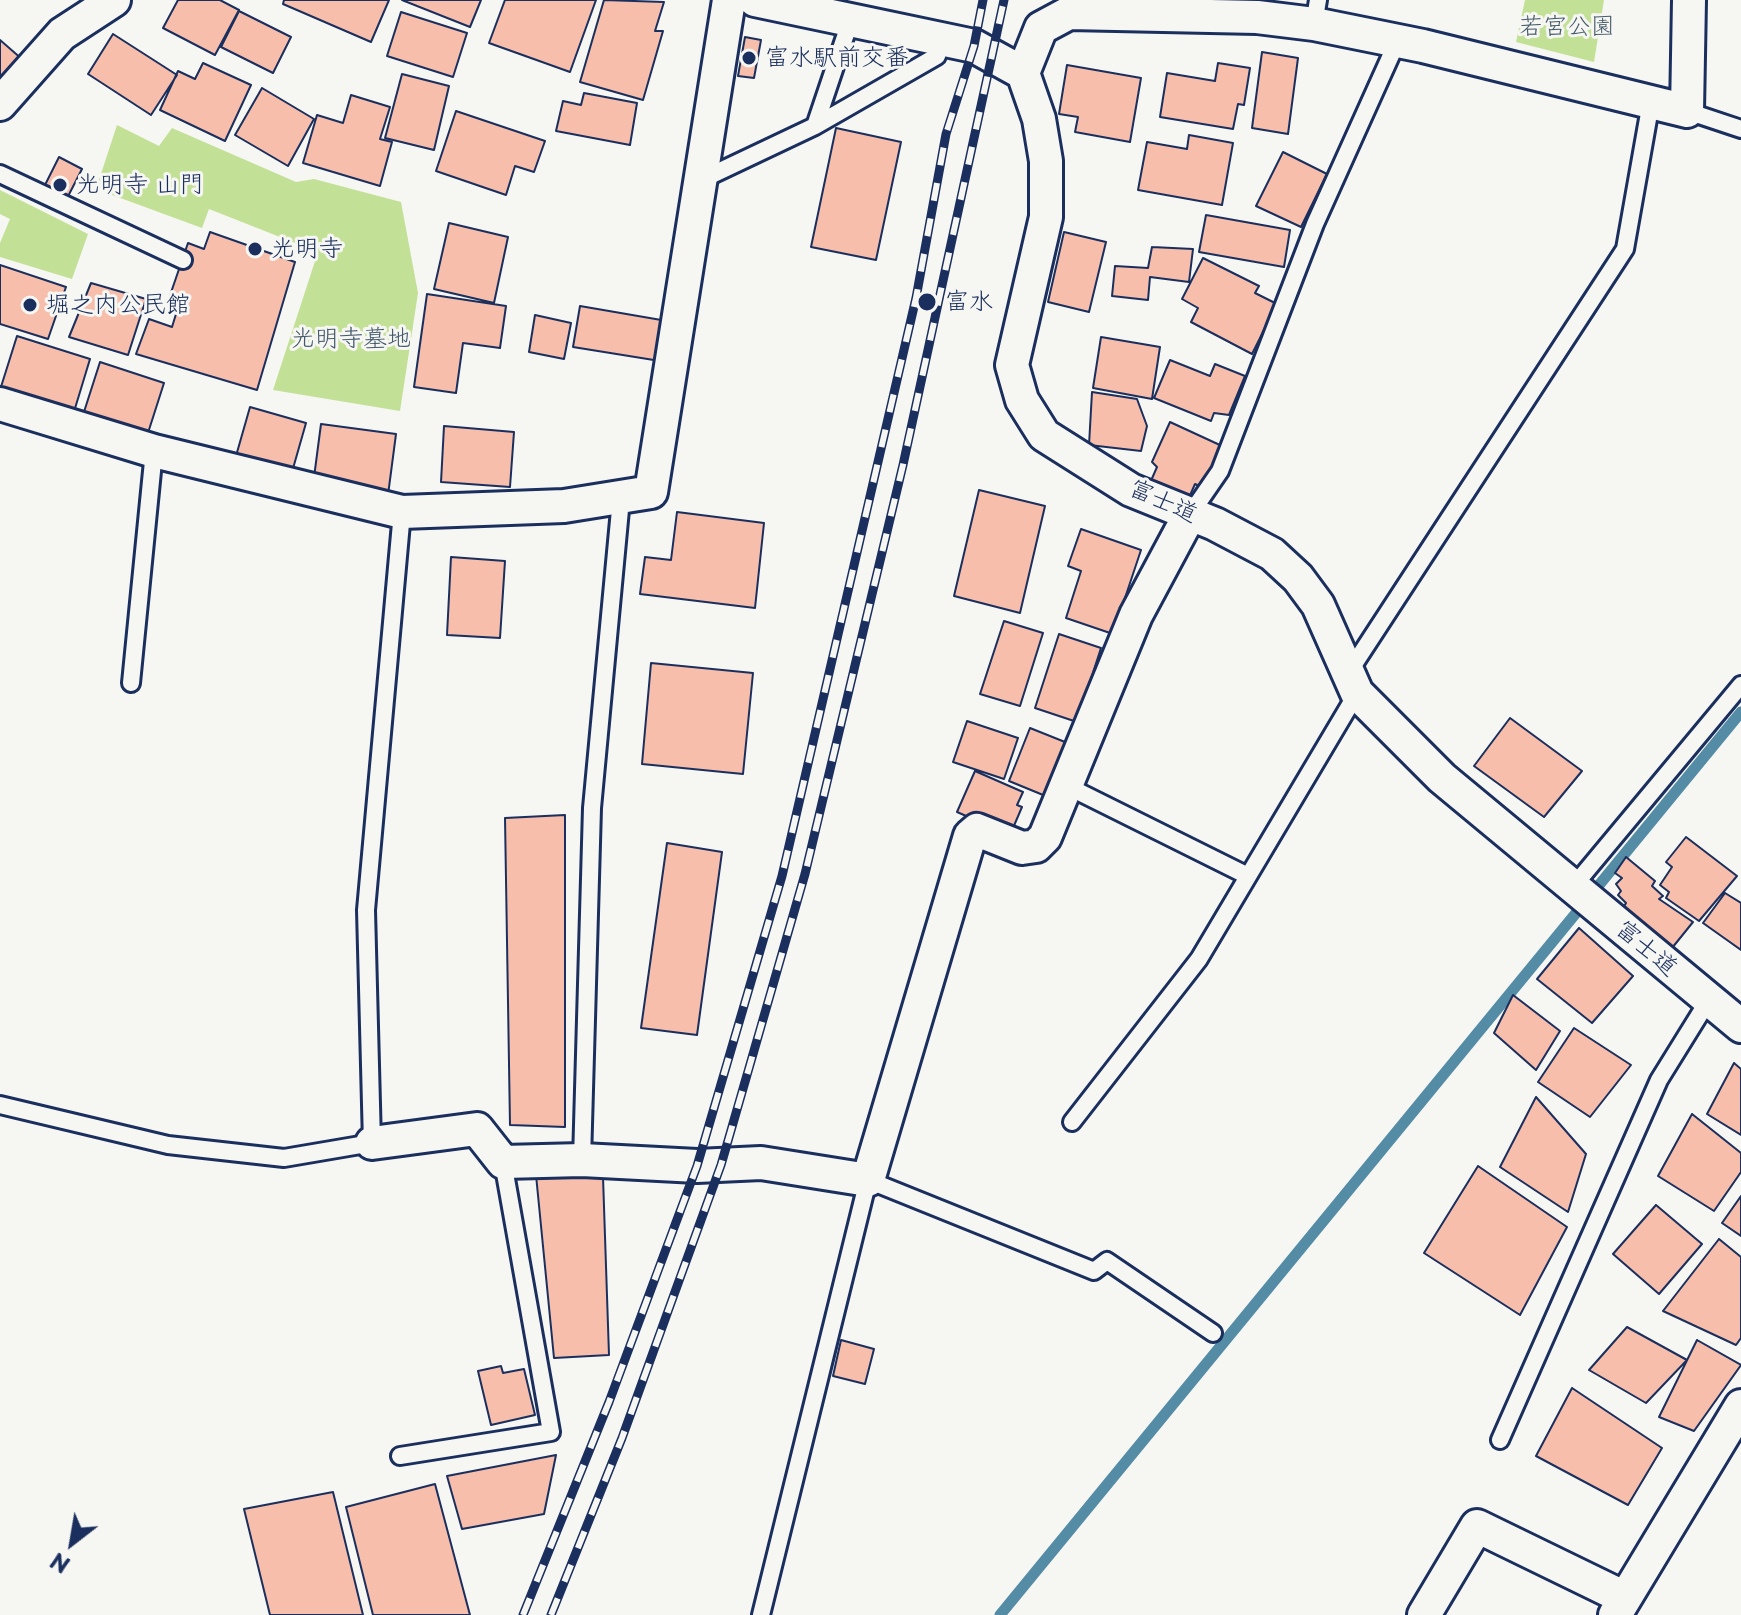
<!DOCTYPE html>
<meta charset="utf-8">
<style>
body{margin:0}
#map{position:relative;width:1741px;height:1615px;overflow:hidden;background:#f6f6f2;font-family:"Playpen Sans",sans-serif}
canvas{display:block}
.north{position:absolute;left:32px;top:1503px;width:80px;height:80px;-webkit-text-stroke:6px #f6f6f2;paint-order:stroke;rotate:211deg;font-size:22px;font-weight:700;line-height:32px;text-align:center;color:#1b2f5e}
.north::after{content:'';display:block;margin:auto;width:28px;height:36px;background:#1b2f5e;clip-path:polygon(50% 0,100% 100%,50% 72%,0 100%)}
</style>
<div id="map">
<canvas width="1741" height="1615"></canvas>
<div class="north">N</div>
</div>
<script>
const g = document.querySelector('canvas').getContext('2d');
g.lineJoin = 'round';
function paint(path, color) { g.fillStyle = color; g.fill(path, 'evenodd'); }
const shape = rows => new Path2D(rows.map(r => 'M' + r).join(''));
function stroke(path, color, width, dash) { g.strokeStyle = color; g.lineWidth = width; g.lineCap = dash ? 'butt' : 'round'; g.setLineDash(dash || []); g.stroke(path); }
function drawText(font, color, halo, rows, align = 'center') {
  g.font = font + ' "Playpen Sans","Klee One",sans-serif'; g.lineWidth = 6; g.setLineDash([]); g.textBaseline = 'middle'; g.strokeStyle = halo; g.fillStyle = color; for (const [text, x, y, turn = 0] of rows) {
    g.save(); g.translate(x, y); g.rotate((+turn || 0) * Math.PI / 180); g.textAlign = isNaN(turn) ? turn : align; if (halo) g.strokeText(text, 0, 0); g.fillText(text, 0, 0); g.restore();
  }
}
const green = shape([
 [1525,0,1604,0,1594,62,1516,42],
 [117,125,159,146,172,128,296,182,314,179,401,202,418,293,400,411,273,390,318,252,209,209,202,228,96,189],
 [0,190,88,234,72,279,0,257,0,243,10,219,0,214]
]);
const stream = shape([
 [1000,1615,1741,712]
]);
const building = shape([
 [178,0,220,0,239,10,215,55,163,28,178,0],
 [284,0,389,0,371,42,283,4,284,0],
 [402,0,481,0,470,27,402,0],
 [505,0,596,0,570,72,489,43,505,0],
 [604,0,664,2,655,31,663,31,643,100,580,82,604,0],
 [239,11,291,37,273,73,221,47,239,11],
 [401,12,467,33,453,77,387,56,401,12],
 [113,34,177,75,151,115,88,74,113,34],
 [745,37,761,40,754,78,738,76,745,37],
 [0,40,23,60,0,86,0,40],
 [1262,52,1298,58,1288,134,1252,128,1262,52],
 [203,63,251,85,225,141,160,110,178,71,195,79,203,63],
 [1218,63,1250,68,1244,105,1238,104,1233,129,1160,117,1167,73,1215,81,1218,63],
 [1067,65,1141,78,1130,142,1075,132,1078,117,1059,114,1067,65],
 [402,74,449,86,434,150,385,138,402,74],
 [262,88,314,119,288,166,235,135,262,88],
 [584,93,637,103,630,145,556,131,563,101,581,105,584,93],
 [351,95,390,107,380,139,392,142,380,186,303,163,317,115,343,123,351,95],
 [456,111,545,141,534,172,515,166,506,195,436,171,456,111],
 [836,128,901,142,876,260,811,247,836,128],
 [1189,135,1233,143,1222,205,1138,190,1147,142,1187,149,1189,135],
 [1283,152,1327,174,1301,227,1256,206,1283,152],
 [59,157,82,169,60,212,37,201,59,157],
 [1206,215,1290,230,1284,267,1199,252,1206,215],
 [449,223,508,237,494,303,434,289,449,223],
 [210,232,295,262,257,390,136,354,149,319,172,327,176,314,166,307,188,243,204,249,210,232],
 [1064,232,1106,242,1089,312,1048,302,1064,232],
 [1152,247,1193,249,1189,282,1150,277,1148,300,1112,296,1115,266,1148,268,1152,247],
 [1203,258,1259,286,1255,293,1277,304,1252,354,1191,322,1198,308,1182,299,1203,258],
 [0,265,66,287,48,339,0,324,0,265],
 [91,283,146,299,128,355,69,337,91,283],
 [427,294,506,306,500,348,463,343,456,393,414,387,427,294],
 [580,306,667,321,660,361,573,347,580,306],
 [535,315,571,323,564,359,529,352,535,315],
 [17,336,90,359,73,415,0,390,17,336],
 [1101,337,1160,347,1152,399,1093,388,1101,337],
 [1170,360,1210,376,1215,364,1245,376,1229,415,1214,413,1211,421,1154,398,1170,360],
 [100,362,164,383,147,436,83,415,100,362],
 [1092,392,1137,399,1147,426,1141,451,1089,445,1092,392],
 [250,407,306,423,292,472,236,456,250,407],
 [1170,422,1222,446,1203,488,1195,484,1188,500,1150,483,1157,467,1152,462,1170,422],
 [321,424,396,434,388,495,313,485,321,424],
 [444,426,514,432,510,487,441,482,444,426],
 [979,490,1045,506,1020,613,954,596,979,490],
 [677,512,764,523,755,608,640,594,645,557,671,560,677,512],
 [1081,529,1141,550,1113,634,1066,618,1081,571,1068,566,1081,529],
 [451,557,505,561,500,638,447,635,451,557],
 [1004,621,1043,633,1020,706,980,694,1004,621],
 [1059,634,1101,648,1077,722,1035,708,1059,634],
 [651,663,753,673,743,774,642,764,651,663],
 [1510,718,1582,771,1544,817,1474,766,1510,718],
 [967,721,1018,738,1004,779,953,762,967,721],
 [1030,728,1070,744,1048,797,1009,781,1030,728],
 [975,771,1023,792,1017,805,1022,807,1010,835,957,812,975,771],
 [565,815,565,1127,510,1125,505,818,565,815],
 [1686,837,1737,876,1699,921,1666,898,1669,892,1660,885,1672,867,1666,862,1686,837],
 [667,843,722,852,697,1035,641,1028,667,843],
 [1626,857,1655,881,1652,886,1663,896,1659,899,1693,922,1668,953,1619,915,1626,903,1618,895,1621,891,1616,884,1622,878,1615,873,1626,857],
 [1725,893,1741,903,1741,950,1703,923,1725,893],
 [1579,928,1633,976,1592,1023,1537,979,1579,928],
 [1513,995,1560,1031,1536,1070,1494,1033,1513,995],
 [1574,1028,1631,1065,1590,1117,1538,1082,1574,1028],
 [1734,1063,1741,1069,1741,1135,1707,1114,1734,1063],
 [1536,1097,1586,1154,1568,1212,1500,1167,1536,1097],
 [1692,1114,1741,1153,1741,1172,1714,1211,1658,1176,1692,1114],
 [1478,1166,1567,1227,1520,1315,1424,1253,1478,1166],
 [536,1175,603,1177,609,1355,554,1358,536,1175],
 [1741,1196,1741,1236,1722,1223,1741,1196],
 [1656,1205,1702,1244,1659,1294,1613,1254,1656,1205],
 [1719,1239,1741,1257,1741,1338,1736,1345,1663,1311,1719,1239],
 [1627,1327,1687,1360,1646,1403,1589,1370,1627,1327],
 [841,1340,874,1349,865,1384,833,1376,841,1340],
 [1697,1340,1741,1365,1694,1431,1659,1417,1697,1340],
 [501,1366,503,1373,524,1369,535,1415,491,1425,478,1371,501,1366],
 [1572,1388,1662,1448,1628,1505,1536,1456,1572,1388],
 [556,1455,544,1514,462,1529,447,1476,556,1455],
 [435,1484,470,1615,373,1615,346,1507,435,1484],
 [333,1492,363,1615,270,1615,244,1509,333,1492]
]);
const lane = shape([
 [1314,24,1318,0],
 [1687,111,1741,129],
 [815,126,851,19],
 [0,174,183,260],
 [699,181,815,126,937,56,942,39],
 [1189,516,1220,471,1315,224,1397,42],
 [1349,672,1625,249,1651,102],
 [131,683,154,451],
 [1067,786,1248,876],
 [1572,888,1741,685],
 [0,1105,168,1145,284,1158,372,1143,366,910,402,512],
 [1072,1122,1199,959,1357,693],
 [582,1160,592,808,621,499],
 [1500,1440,1659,1080,1708,1001],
 [400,1456,551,1432,503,1162],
 [761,1615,868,1180,1094,1271,1107,1261,1213,1333]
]);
const street = shape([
 [755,0,974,46,1023,73,1039,119,1046,161,1046,217,1012,365,1022,400,1044,435,1131,490,1215,524,1272,554,1298,578,1318,605,1357,693,1442,778,1741,1026],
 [1023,73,1041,28,1069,13,1257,17,1314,24,1423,46,1687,111,1689,0],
 [0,104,62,34,114,0],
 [0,404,154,451,402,512,564,506,651,492,729,0],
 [372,1143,477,1129,503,1162,582,1160,697,1166,761,1163,868,1180,970,836,977,830,1022,848,1036,846,1045,837,1136,615,1189,516],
 [1424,1615,1477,1526,1625,1598],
 [1615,1615,1741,1406]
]);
const rail = shape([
 [523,1615,609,1402,697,1166,782,876,916,298,946,134,974,46,983,0],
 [551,1615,622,1438,721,1165,805,874,903,465,1004,0]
]);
const markers = [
 [749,58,8,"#1b2f5e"],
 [60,185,8,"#1b2f5e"],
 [255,249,8,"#1b2f5e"],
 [927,302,10,"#1b2f5e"],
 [30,305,8,"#1b2f5e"]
];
const parkNames = [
 ["若宮公園",1567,27],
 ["光明寺墓地",351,339]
];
const poiNames = [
 ["富水駅前交番",765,58],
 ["光明寺 山門",76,185],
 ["光明寺",271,249],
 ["富水",945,302],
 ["堀之内公民館",46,305]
];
const streetNames = [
 ["富士道",1163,502,24],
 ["富士道",1646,949,40]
];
paint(green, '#c3e097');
stroke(stream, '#548ca6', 11);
paint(building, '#f6beab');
stroke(building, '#1b2f5e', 2);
stroke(lane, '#1b2f5e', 22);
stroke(street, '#1b2f5e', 38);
stroke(lane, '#f6f6f2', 16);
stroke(street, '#f6f6f2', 32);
stroke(rail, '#1b2f5e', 9);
stroke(rail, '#f6f6f2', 6, [18]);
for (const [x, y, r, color] of markers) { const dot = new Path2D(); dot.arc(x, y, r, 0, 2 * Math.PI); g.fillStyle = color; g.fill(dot); stroke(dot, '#f6f6f2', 3); }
drawText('24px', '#455b6c', '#f6f6f2', parkNames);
drawText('24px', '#1b2f5e', '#f6f6f2', poiNames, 'left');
drawText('24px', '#1b2f5e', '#f6f6f2', streetNames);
</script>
